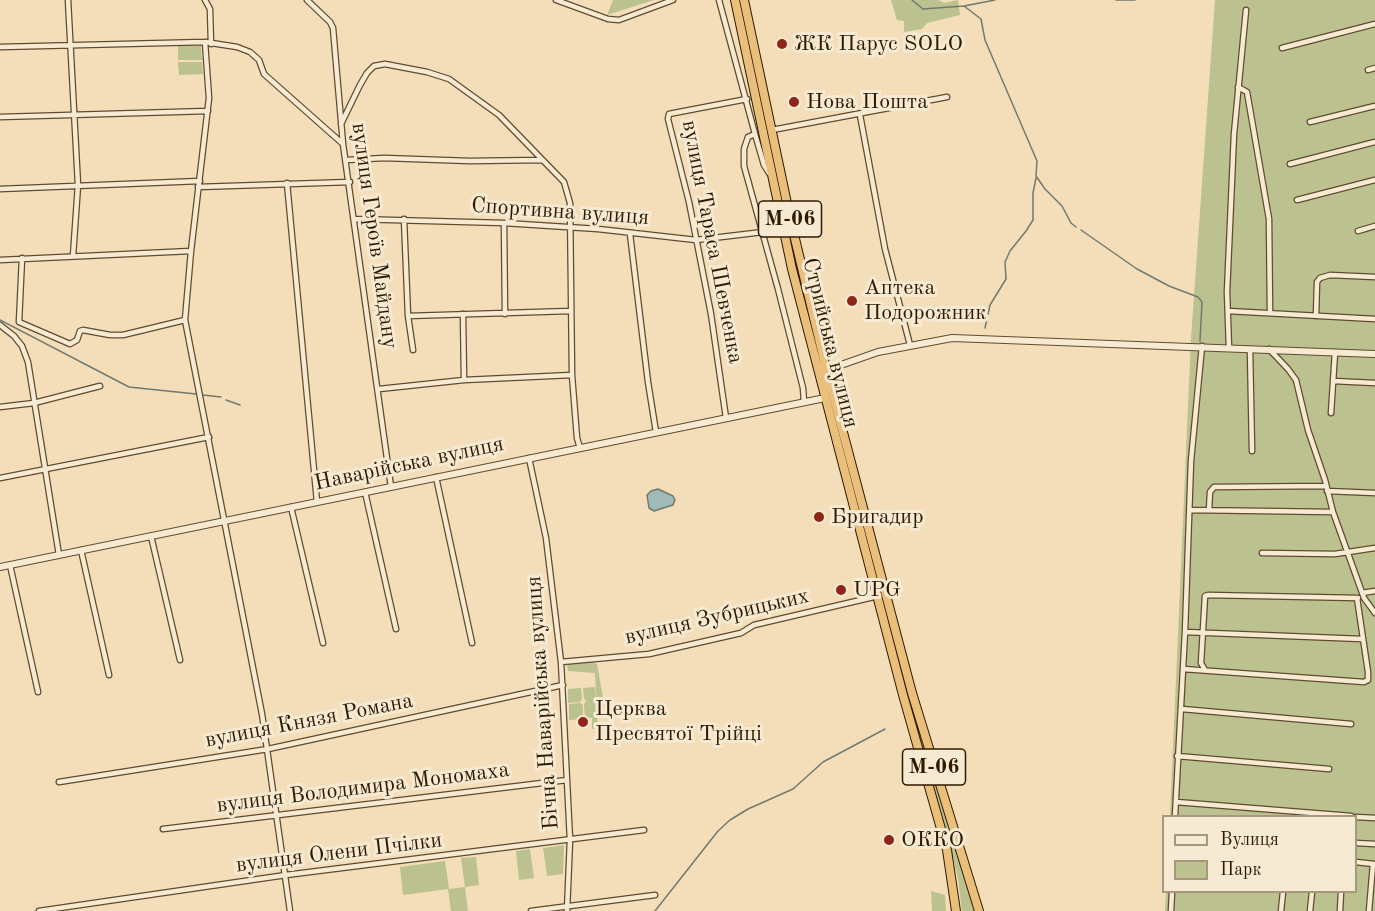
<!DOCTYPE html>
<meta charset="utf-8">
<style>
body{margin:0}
#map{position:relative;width:1375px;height:911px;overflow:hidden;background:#f3deb9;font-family:"Old Standard TT",serif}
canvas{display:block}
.legend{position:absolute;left:1162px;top:815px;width:195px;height:78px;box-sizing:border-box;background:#f7ead2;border:2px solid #a7977e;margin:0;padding:8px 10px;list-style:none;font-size:18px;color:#2f1a00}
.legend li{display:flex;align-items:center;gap:12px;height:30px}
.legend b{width:30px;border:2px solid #a7977e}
</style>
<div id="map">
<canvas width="1375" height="911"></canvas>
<ul class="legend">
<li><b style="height:8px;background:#f7ead2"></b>Вулиця</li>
<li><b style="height:16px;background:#bbc18f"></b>Парк</li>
</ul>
</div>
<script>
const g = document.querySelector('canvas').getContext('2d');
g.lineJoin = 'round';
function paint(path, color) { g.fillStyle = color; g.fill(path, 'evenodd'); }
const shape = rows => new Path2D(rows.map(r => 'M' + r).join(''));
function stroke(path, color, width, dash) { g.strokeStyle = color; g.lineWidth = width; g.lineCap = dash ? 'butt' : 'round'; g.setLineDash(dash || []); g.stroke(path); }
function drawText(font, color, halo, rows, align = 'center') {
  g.font = font + ' "Old Standard TT",serif'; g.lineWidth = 6; g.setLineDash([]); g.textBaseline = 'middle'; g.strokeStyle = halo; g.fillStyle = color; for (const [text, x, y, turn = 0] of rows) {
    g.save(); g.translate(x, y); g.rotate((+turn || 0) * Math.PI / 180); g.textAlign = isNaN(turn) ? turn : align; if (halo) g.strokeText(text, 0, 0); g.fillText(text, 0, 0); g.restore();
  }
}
const green = shape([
 [613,0,654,0,607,15],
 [891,0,939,0,944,3,958,0,960,15,927,23,922,29,904,32,904,21,897,20],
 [1215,0,1375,0,1375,911,1165,911,1166,892,1356,892,1356,816,1170,816,1191,338],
 [178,46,201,46,202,60,178,60],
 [178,62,202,62,203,74,179,75],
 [860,512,965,876,974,911,962,911,958,879,951,848,921,744,859,513],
 [591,662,597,664,605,708,597,709,598,728,592,729,592,718,585,718,584,705,586,700,584,699,583,688,595,687,597,707,595,673,568,671,567,664],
 [581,688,582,699,580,702,568,703,568,689],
 [580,703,583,705,583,719,569,720,569,704],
 [564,845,563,874,547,876,543,848],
 [530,849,534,878,519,880,516,851],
 [476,857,479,885,465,887,468,911,451,911,448,889,403,895,400,867,445,861,449,889,465,887,461,858],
 [931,891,945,895,946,911,932,911]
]);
const water = shape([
 [658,489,673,496,675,500,673,505,654,511,649,508,647,495,651,491,658,489]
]);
const stream = shape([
 [912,0,923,9,964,6,995,0],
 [1116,0,1135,0],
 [964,6,981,19,985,40,1037,161,1036,176,1045,189,1062,206,1071,223,1076,227],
 [1081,230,1137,269,1169,286,1198,297,1202,302,1200,341],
 [0,320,129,387,196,394],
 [985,328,990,305,1006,279,1005,262,1010,251,1026,231,1033,220,1033,193,1036,178],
 [203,395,221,397],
 [226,400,240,405],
 [655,911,718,831,730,820,748,809,793,789,823,762,885,729]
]);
const minor = shape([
 [68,0,78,185,73,256],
 [205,0,210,9,211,44],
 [307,0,330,22,333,28,343,144,391,487],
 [556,0,608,19,619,20,673,0],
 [719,0,755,134,764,165,769,173],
 [205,42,209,98,191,251,185,320,262,714,290,911],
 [0,47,205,42,237,47,250,52,259,60,264,74,343,144],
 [1282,48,1375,24],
 [1368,70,1375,68],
 [1238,87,1247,92,1269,219,1270,313],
 [860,115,885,249,910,345],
 [0,117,208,111],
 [1310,122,1375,106],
 [341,124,360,85,367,73,374,66,385,64,427,72,449,79,499,115,564,182,570,203,572,375,577,438,580,448],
 [772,130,947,97],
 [755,134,748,137,744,149,744,166,778,289,803,388,804,402],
 [347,160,384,158,470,161,542,160],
 [1290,164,1375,142],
 [287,183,317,502],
 [198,187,350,182],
 [0,189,200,181],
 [1297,200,1375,180],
 [354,219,504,223,598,229,696,240,763,232],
 [404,219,408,316,413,350],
 [504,223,505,314],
 [1358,231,1375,226],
 [630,234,648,382,656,432],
 [22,258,19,322,70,344,77,340,80,331,83,330,110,335,123,335,185,320],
 [0,260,191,251],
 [1228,311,1375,319],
 [463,314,464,380],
 [408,316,570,311],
 [1316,316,1317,282,1320,278,1330,275,1375,277],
 [0,325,14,336,22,346,28,362,59,555],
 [1229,348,1227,292,1234,134,1246,10],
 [1250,349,1252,451],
 [1269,349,1288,369,1296,380,1308,430,1325,480,1333,512,1364,598,1375,613],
 [1333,381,1375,383],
 [379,389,464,380,572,375],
 [0,407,34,403,100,386],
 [1331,413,1335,352],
 [726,418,711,314,689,202,668,119,669,114,674,113,747,99],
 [529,458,546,538,561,662,570,840,567,911],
 [436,477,472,643],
 [0,478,209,437],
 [1327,491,1375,493],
 [365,492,396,629],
 [291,507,323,643],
 [1190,510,1333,512],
 [1209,510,1210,492,1214,487,1326,486],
 [151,536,180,660],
 [81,550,109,675],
 [1262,553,1335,554,1375,548],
 [10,565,38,692],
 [1362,593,1375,591],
 [1185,632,1362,639],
 [561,662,649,654,741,633,754,625,878,596],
 [1183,669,1364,682,1368,680,1368,672,1357,598],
 [1205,670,1201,663,1205,596,1208,595,1358,598],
 [1182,709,1351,724],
 [1177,756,1329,769],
 [59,782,268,749,563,685],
 [1176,802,1351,816],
 [1175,816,1185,632,1191,461,1202,346],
 [1356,817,1375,818],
 [163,829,567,780],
 [1356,843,1375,844],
 [1356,862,1374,864],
 [39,911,286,875,644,830],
 [531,911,655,895],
 [1171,911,1172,892],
 [1281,911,1283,892],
 [1310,911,1312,892],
 [1340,911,1341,892],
 [1369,911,1373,864]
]);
const tertiary = shape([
 [826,368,838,366,878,352,952,338,1375,354],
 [0,567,825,398]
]);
const trunk = shape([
 [735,0,792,269,903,695,947,850,956,911],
 [744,0,791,222,826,368,912,693,979,911]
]);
const markers = [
 [782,44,6,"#8f2418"],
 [794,102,6,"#8f2418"],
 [852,301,6,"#8f2418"],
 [819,517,6,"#8f2418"],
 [841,590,6,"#8f2418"],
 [583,722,6,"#8f2418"],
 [889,840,6,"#8f2418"]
];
const shields = [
 [790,219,63],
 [934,767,63]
];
const shieldNames = [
 ["М-06",790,219],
 ["М-06",934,767]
];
const poiNames = [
 ["ЖК Парус SOLO",794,44],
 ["Нова Пошта",806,102],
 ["Аптека",864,288],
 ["Подорожник",864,313],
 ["Бригадир",831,517],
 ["UPG",853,590],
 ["Церква",595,709],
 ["Пресвятої Трійці",595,734],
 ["ОККО",901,840]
];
const streetNames = [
 ["Спортивна вулиця",560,212,4],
 ["вулиця Героїв Майдану",374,236,82],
 ["вулиця Тараса Шевченка",712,242,79],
 ["Стрийська вулиця",830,343,76],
 ["Наварійська вулиця",409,464,-12],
 ["вулиця Зубрицьких",717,617,-13],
 ["Бічна Наварійська вулиця",543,703,-94],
 ["вулиця Князя Романа",309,721,-11],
 ["вулиця Володимира Мономаха",363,788,-7],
 ["вулиця Олени Пчілки",339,853,-7]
];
paint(green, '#bbc18f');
paint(water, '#9fbab9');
stroke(water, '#727a6f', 1.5);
stroke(stream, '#727a6f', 1.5);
stroke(minor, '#604b2e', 7);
stroke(tertiary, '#604b2e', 8);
stroke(trunk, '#2f1a00', 10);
stroke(minor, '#f7ead2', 4.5);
stroke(tertiary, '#f7ead2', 6);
stroke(trunk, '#eabf7c', 8);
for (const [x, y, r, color] of markers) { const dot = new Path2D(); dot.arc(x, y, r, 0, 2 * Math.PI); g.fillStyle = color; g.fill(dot); stroke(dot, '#f7ead2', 2); }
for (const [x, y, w] of shields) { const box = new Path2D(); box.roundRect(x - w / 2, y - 18, w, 36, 4.5); g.fillStyle = '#f7ead2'; g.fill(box); stroke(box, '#2f1a00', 1.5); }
drawText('bold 21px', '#2f1a00', null, shieldNames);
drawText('22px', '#2f1a00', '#f7ead2', poiNames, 'left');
drawText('22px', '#2f1a00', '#f7ead2', streetNames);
</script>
